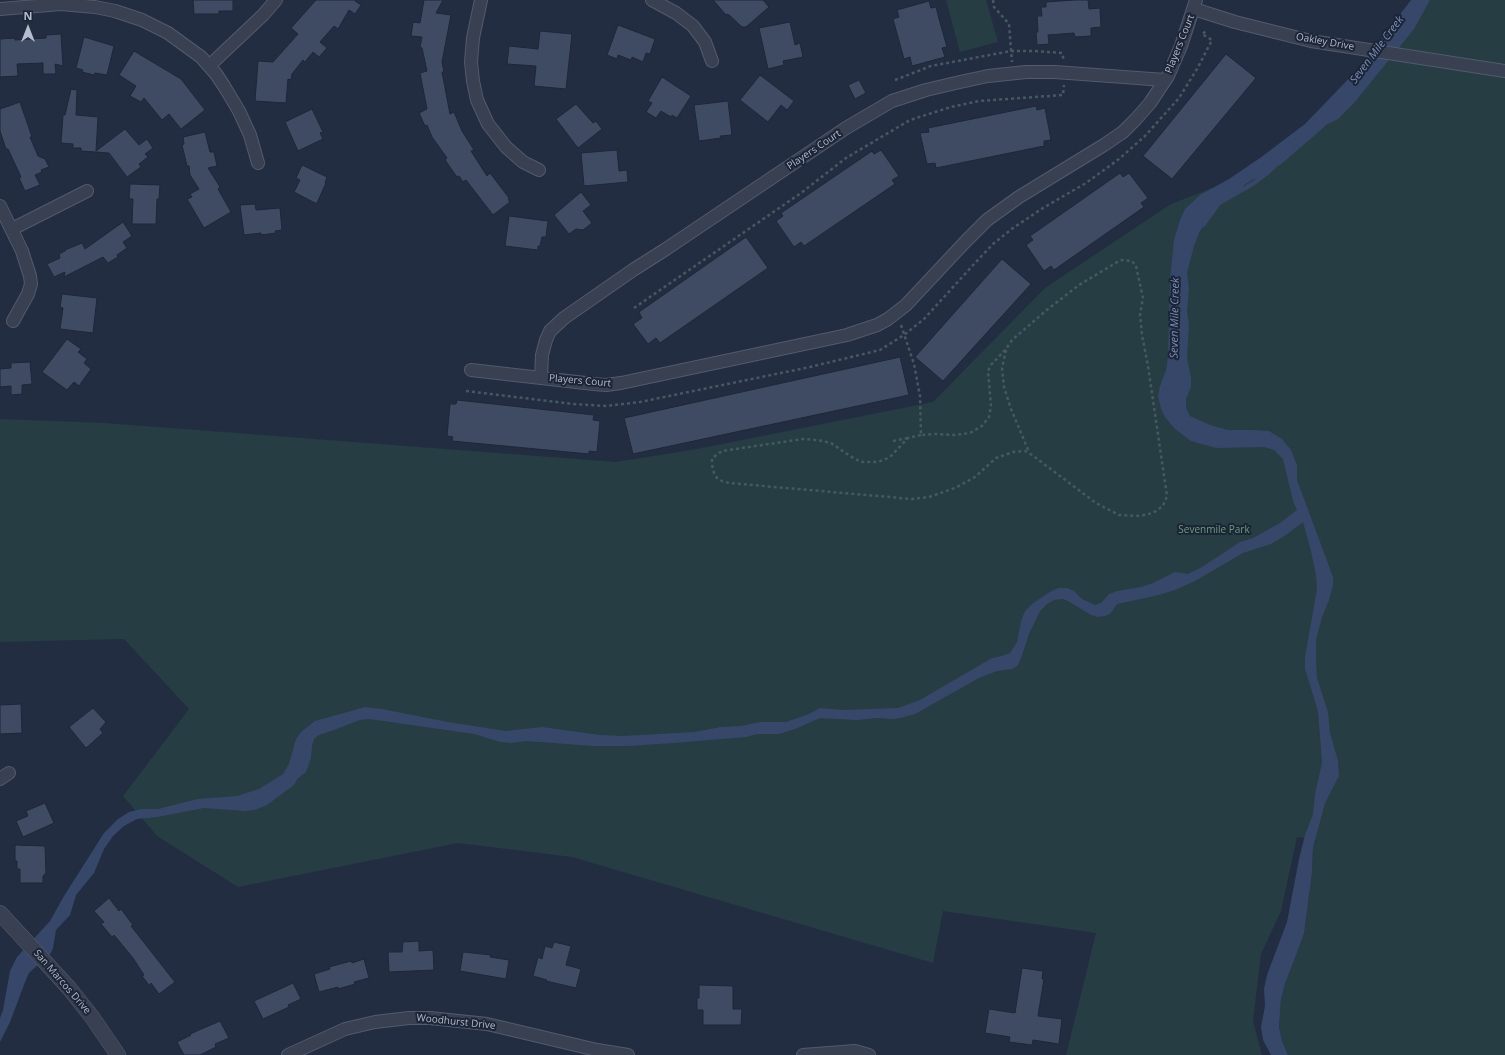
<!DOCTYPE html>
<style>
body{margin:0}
#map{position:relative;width:1505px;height:1055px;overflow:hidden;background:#232d42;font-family:"Open Sans",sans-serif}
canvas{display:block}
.north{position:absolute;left:8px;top:8px;width:40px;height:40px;-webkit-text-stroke:3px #1c2537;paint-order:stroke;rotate:0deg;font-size:11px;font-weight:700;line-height:16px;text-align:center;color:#b4bbcc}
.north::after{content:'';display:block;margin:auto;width:14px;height:18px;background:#b4bbcc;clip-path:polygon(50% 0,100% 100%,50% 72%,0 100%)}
</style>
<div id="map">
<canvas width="1505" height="1055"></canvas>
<div class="north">N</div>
</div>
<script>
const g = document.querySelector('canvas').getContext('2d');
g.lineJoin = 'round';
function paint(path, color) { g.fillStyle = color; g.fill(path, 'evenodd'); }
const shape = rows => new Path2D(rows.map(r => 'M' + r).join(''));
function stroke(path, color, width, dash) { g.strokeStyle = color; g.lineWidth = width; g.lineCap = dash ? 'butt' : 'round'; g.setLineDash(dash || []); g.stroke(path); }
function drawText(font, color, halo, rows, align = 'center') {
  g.font = font + ' "Open Sans",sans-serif'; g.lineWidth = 4; g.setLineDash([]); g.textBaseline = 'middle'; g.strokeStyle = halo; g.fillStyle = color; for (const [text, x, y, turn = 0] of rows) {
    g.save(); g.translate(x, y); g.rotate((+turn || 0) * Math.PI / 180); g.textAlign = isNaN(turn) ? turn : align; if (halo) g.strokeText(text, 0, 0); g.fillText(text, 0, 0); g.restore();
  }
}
const green = shape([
 [946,0,986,0,998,42,960,52],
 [1424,0,1505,0,1505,1055,1288,1055,1282,1041,1279,1027,1281,999,1285,984,1304,934,1312,873,1313,848,1316,840,1297,837,1281,911,1261,954,1253,1021,1262,1055,1066,1055,1096,933,943,911,933,963,572,857,458,843,238,887,157,836,123,796,189,709,124,639,0,642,0,419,105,423,616,462,697,449,933,402,1045,288,1171,204,1251,173,1347,97]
]);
const water = shape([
 [1411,0,1430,0,1414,29,1354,103,1338,119,1316,130,1296,145,1276,168,1268,175,1254,179,1244,185,1237,194,1226,198,1216,205,1199,233,1194,246,1187,273,1189,289,1187,311,1189,324,1187,357,1191,378,1191,387,1186,399,1186,408,1190,416,1210,425,1228,430,1253,430,1269,431,1282,439,1291,450,1297,465,1297,480,1333,577,1333,585,1329,600,1322,617,1316,640,1316,661,1317,678,1328,712,1330,733,1338,761,1339,776,1325,803,1313,848,1312,873,1304,934,1285,984,1281,999,1279,1027,1282,1041,1288,1055,1271,1055,1263,1040,1261,1027,1265,1006,1264,989,1267,975,1287,922,1299,859,1305,835,1313,814,1315,794,1322,763,1318,711,1305,669,1305,657,1317,589,1316,575,1311,551,1303,522,1286,535,1271,544,1243,553,1195,581,1175,590,1155,596,1117,604,1110,614,1105,616,1098,617,1091,615,1068,601,1063,599,1054,600,1047,604,1040,611,1029,634,1020,661,1017,666,1012,669,997,671,979,678,915,714,904,717,895,719,877,718,857,720,820,718,795,729,779,734,757,734,746,737,674,743,628,746,593,746,526,741,511,743,500,742,474,734,369,719,360,720,334,730,319,735,314,739,312,746,311,758,306,772,297,779,294,785,267,805,255,810,245,811,204,808,157,817,137,819,124,826,113,836,104,849,94,873,76,895,70,915,56,930,53,948,51,953,29,973,27,977,10,1022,0,1042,0,1018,3,1010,10,971,17,957,50,921,64,896,104,833,118,819,129,812,141,809,158,809,198,799,237,796,259,789,283,774,289,764,296,739,301,732,315,721,365,707,382,709,448,722,506,731,542,727,600,735,623,736,694,732,721,727,741,726,760,722,786,722,809,714,820,708,843,710,898,708,920,700,992,658,1002,656,1010,653,1017,642,1021,621,1025,611,1032,604,1048,593,1058,588,1067,588,1074,591,1082,599,1095,605,1101,603,1109,594,1117,591,1141,587,1153,583,1175,572,1188,574,1202,567,1240,542,1253,538,1280,523,1297,510,1293,501,1283,459,1274,450,1264,447,1216,448,1191,441,1175,429,1165,417,1161,409,1158,396,1160,386,1166,370,1168,357,1170,280,1174,240,1180,220,1185,209,1200,195,1229,179,1260,158,1305,124,1359,68]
]);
const stream = shape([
 [1279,163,1323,125],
 [1203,225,1219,203,1254,183,1267,173]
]);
const building = shape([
 [193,0,233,0,233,11,219,11,219,14,194,14,193,0],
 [316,0,355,0,355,1,361,5,355,14,349,10,338,29,334,26,320,42,327,48,319,57,313,52,305,62,303,60,292,74,291,80,288,79,286,103,255,101,258,61,273,62,298,34,291,28,316,0],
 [424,0,443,0,436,13,451,15,442,62,444,72,442,72,450,114,454,112,462,131,474,150,471,151,487,176,490,173,509,198,508,199,510,202,493,215,466,180,463,182,459,176,457,177,445,160,447,158,432,137,427,125,425,126,419,113,427,109,420,73,427,71,422,48,420,47,422,37,411,36,413,22,420,23,424,0],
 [713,0,763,0,769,7,746,27,742,27,728,14,726,15,713,0],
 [1074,0,1088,0,1089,9,1100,8,1101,27,1091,28,1091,36,1075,37,1074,33,1048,35,1049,44,1037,45,1036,32,1038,32,1037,16,1042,16,1041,7,1046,7,1046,2,1074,0],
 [929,1,931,8,936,7,939,19,947,47,942,48,945,57,912,66,910,57,904,59,893,19,899,17,897,10,929,1],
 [790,22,795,45,800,43,803,57,783,61,784,65,768,69,759,28,790,22],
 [618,25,655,39,650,54,646,53,643,62,632,57,631,60,618,55,617,59,607,55,618,25],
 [540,31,572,34,566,89,534,86,536,66,507,64,509,46,538,49,540,31],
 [61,34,63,66,55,64,56,74,43,74,43,63,17,64,18,76,0,77,0,39,15,38,15,40,46,38,46,35,61,34],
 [84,37,114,46,107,75,95,73,94,75,82,72,83,70,76,68,84,37],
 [134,51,181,79,205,110,181,129,169,114,162,120,144,98,141,102,130,96,136,86,119,75,134,51],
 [1226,54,1256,78,1172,179,1143,156,1226,54],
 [760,75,794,101,787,110,781,105,768,122,740,100,760,75],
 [662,77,691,96,677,118,672,115,671,117,661,111,656,118,646,112,652,103,648,101,662,77],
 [859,80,866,93,855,99,848,85,859,80],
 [71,89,77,90,76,115,98,117,96,151,125,129,139,145,147,139,153,148,145,154,148,157,139,164,141,167,127,177,109,153,81,151,81,148,73,148,73,144,61,143,63,115,65,115,71,89],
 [728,101,732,135,720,136,721,138,699,141,694,105,728,101],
 [20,102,32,137,30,137,38,156,45,159,49,167,41,170,42,172,35,175,40,185,25,191,19,178,21,177,8,149,6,149,0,131,0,109,20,102],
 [576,104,593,123,596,121,602,129,578,148,556,119,576,104],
 [1036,106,1037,110,1045,108,1051,140,1044,141,1044,146,936,168,935,163,927,164,920,133,929,132,928,128,1036,106],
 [312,109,323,132,320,133,323,139,298,151,285,122,312,109],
 [205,132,210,152,214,152,217,166,208,168,220,187,218,189,231,212,204,228,187,199,192,197,190,194,199,189,190,175,189,166,187,166,182,145,184,144,183,137,205,132],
 [617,150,619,171,627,170,628,182,584,186,581,153,617,150],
 [881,150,899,176,892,180,895,184,804,246,801,242,794,247,776,221,783,216,781,213,872,151,874,154,881,150],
 [302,165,327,177,325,183,326,183,317,203,315,203,294,192,300,180,296,178,302,165],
 [1120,173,1123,177,1129,173,1148,198,1141,203,1144,207,1054,270,1051,266,1044,271,1026,245,1033,240,1030,236,1120,173],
 [130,184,160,185,159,199,157,199,156,224,132,224,133,199,129,199,130,184],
 [581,192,591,205,583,211,592,223,583,230,576,229,569,234,554,215,581,192],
 [255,204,256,210,280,208,282,230,275,231,276,233,261,235,261,233,244,235,240,205,255,204],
 [509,216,548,221,546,237,542,237,540,246,538,246,538,250,505,246,509,216],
 [123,222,132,236,123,242,127,248,117,255,118,257,108,263,103,257,64,277,65,272,54,277,47,264,60,258,59,254,65,251,65,250,82,243,85,249,123,222],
 [746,237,768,268,660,343,656,338,648,344,633,324,642,318,639,312,746,237],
 [1002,259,1031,284,943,381,915,357,1002,259],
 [62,294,97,298,93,333,60,329,63,308,60,307,62,294],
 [67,339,81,349,78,352,87,359,84,363,91,369,79,386,74,382,67,390,42,372,67,339],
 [900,357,909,395,633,454,624,418,900,357],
 [30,362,32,384,22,385,22,394,11,395,11,386,0,387,0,369,11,368,11,363,30,362],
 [457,400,594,415,593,420,600,421,597,452,589,451,589,454,452,441,453,437,447,436,450,404,456,404,457,400],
 [21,704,22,733,0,734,0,705,21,704],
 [93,708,106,722,100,729,103,733,86,748,69,727,93,708],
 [45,803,54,823,23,837,16,821,28,816,26,811,45,803],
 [15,845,45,846,46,873,43,876,43,883,20,883,20,869,17,869,17,861,15,861,15,845],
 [109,898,119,911,121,909,133,925,131,926,175,982,159,994,151,983,149,985,142,976,144,975,133,958,114,935,112,937,101,924,104,922,94,911,109,898],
 [419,941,419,951,433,950,434,970,389,972,388,952,402,952,403,942,419,941],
 [554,942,571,946,566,965,581,969,576,988,546,981,547,980,533,976,538,957,542,959,545,946,552,948,554,942],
 [463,952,491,955,490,957,509,960,506,979,460,971,463,952],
 [364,959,369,978,354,982,355,984,338,989,338,987,319,992,314,974,330,969,329,967,351,961,352,963,364,959],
 [1022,968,1043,971,1042,979,1044,979,1038,1016,1062,1019,1059,1044,1033,1040,1032,1045,1009,1042,1010,1037,985,1033,989,1009,1015,1013,1022,968],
 [293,983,301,999,288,1005,289,1007,263,1019,254,1001,293,983],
 [699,985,733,986,733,1009,742,1009,741,1025,703,1025,703,1010,697,1010,697,998,699,998,699,985],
 [220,1021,229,1038,215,1044,216,1047,200,1055,184,1055,177,1042,191,1035,190,1034,220,1021]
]);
const path = shape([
 [993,0,994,7,1009,24,1012,62],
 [895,80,931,66,1011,51,1034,51,1062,53,1064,61],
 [634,308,801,193,846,158,910,120,951,107,979,101,1063,95,1064,85],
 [901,325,914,364,920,396,921,435,935,434,955,435,970,433,982,426,989,417,991,406,988,371,991,365,1006,349,1012,340,1048,309,1079,285,1119,261,1123,260,1132,261,1136,266,1143,298,1140,315,1142,335,1148,366,1167,496,1163,506,1153,513,1140,516,1119,515,1096,503,1032,455,1025,451,1013,452,996,458,975,477,955,488,929,497,912,499,729,483,722,481,717,478,714,473,712,465,712,459,715,456,722,451,803,439,818,440,831,443,850,456,861,462,877,462,884,460,891,456,908,438,921,435],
 [1006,350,1002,368,1004,387,1011,409,1029,452],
 [466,391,573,404,606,406,640,402,810,367,880,350,904,335,924,319,975,263,993,244,1013,228,1043,208,1086,183,1119,159,1145,136,1179,98,1197,69,1212,40,1202,34,1208,30],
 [893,441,908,438]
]);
const minor = shape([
 [481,0,473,38,471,62,473,81,477,100,488,124,506,147,523,162,539,170],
 [652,0,676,13,693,26,705,42,712,61],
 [0,9,61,4,95,7,115,11,142,20,168,33,201,57,216,74,224,86,239,111,250,135,258,163],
 [1194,9,1235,22,1311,41,1505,71],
 [209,66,263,15,276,0],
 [0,206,22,251,30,276,31,284,28,294,13,321],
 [12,229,87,191],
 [471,370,594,384,606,385,621,383,847,335,877,325,888,319,906,305,966,241,987,220,1019,197,1104,145,1123,132,1136,119,1150,103,1168,76,1181,46,1196,0],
 [541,378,542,355,546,340,550,331,564,318,633,270,666,249,846,128,892,101,926,90,960,82,988,76,1026,72,1055,72,1165,80],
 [0,779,9,773],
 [288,1055,345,1029,375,1022,409,1018,430,1018,487,1024,597,1050,628,1055],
 [803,1055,855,1051,869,1055]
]);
const tertiary = shape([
 [0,913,69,988,92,1017,118,1055]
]);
const streetNames = [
 ["Oakley Drive",1325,42,10],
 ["Players Court",1180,44,-68],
 ["Players Court",814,150,-34],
 ["Players Court",580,381,5],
 ["San Marcos Drive",62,982,49],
 ["Woodhurst Drive",456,1022,6]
];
const parkNames = [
 ["Sevenmile Park",1214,530]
];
const waterNames = [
 ["Seven Mile Creek",1377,50,-53],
 ["Seven Mile Creek",1175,318,-89]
];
paint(green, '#253d43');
paint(water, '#36476a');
stroke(stream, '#36476a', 4.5);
paint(building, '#3f4b62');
stroke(building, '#1e2739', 1);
stroke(minor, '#525b6c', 14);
stroke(tertiary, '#525b6c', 16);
stroke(path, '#445a60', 2.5, [3, 3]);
stroke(minor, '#384052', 12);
stroke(tertiary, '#384052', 15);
drawText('10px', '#b4bbcc', '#1c2537', streetNames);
drawText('10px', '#699f7b', '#1c2537', parkNames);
drawText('italic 11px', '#7a8eb6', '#1c2537', waterNames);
</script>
